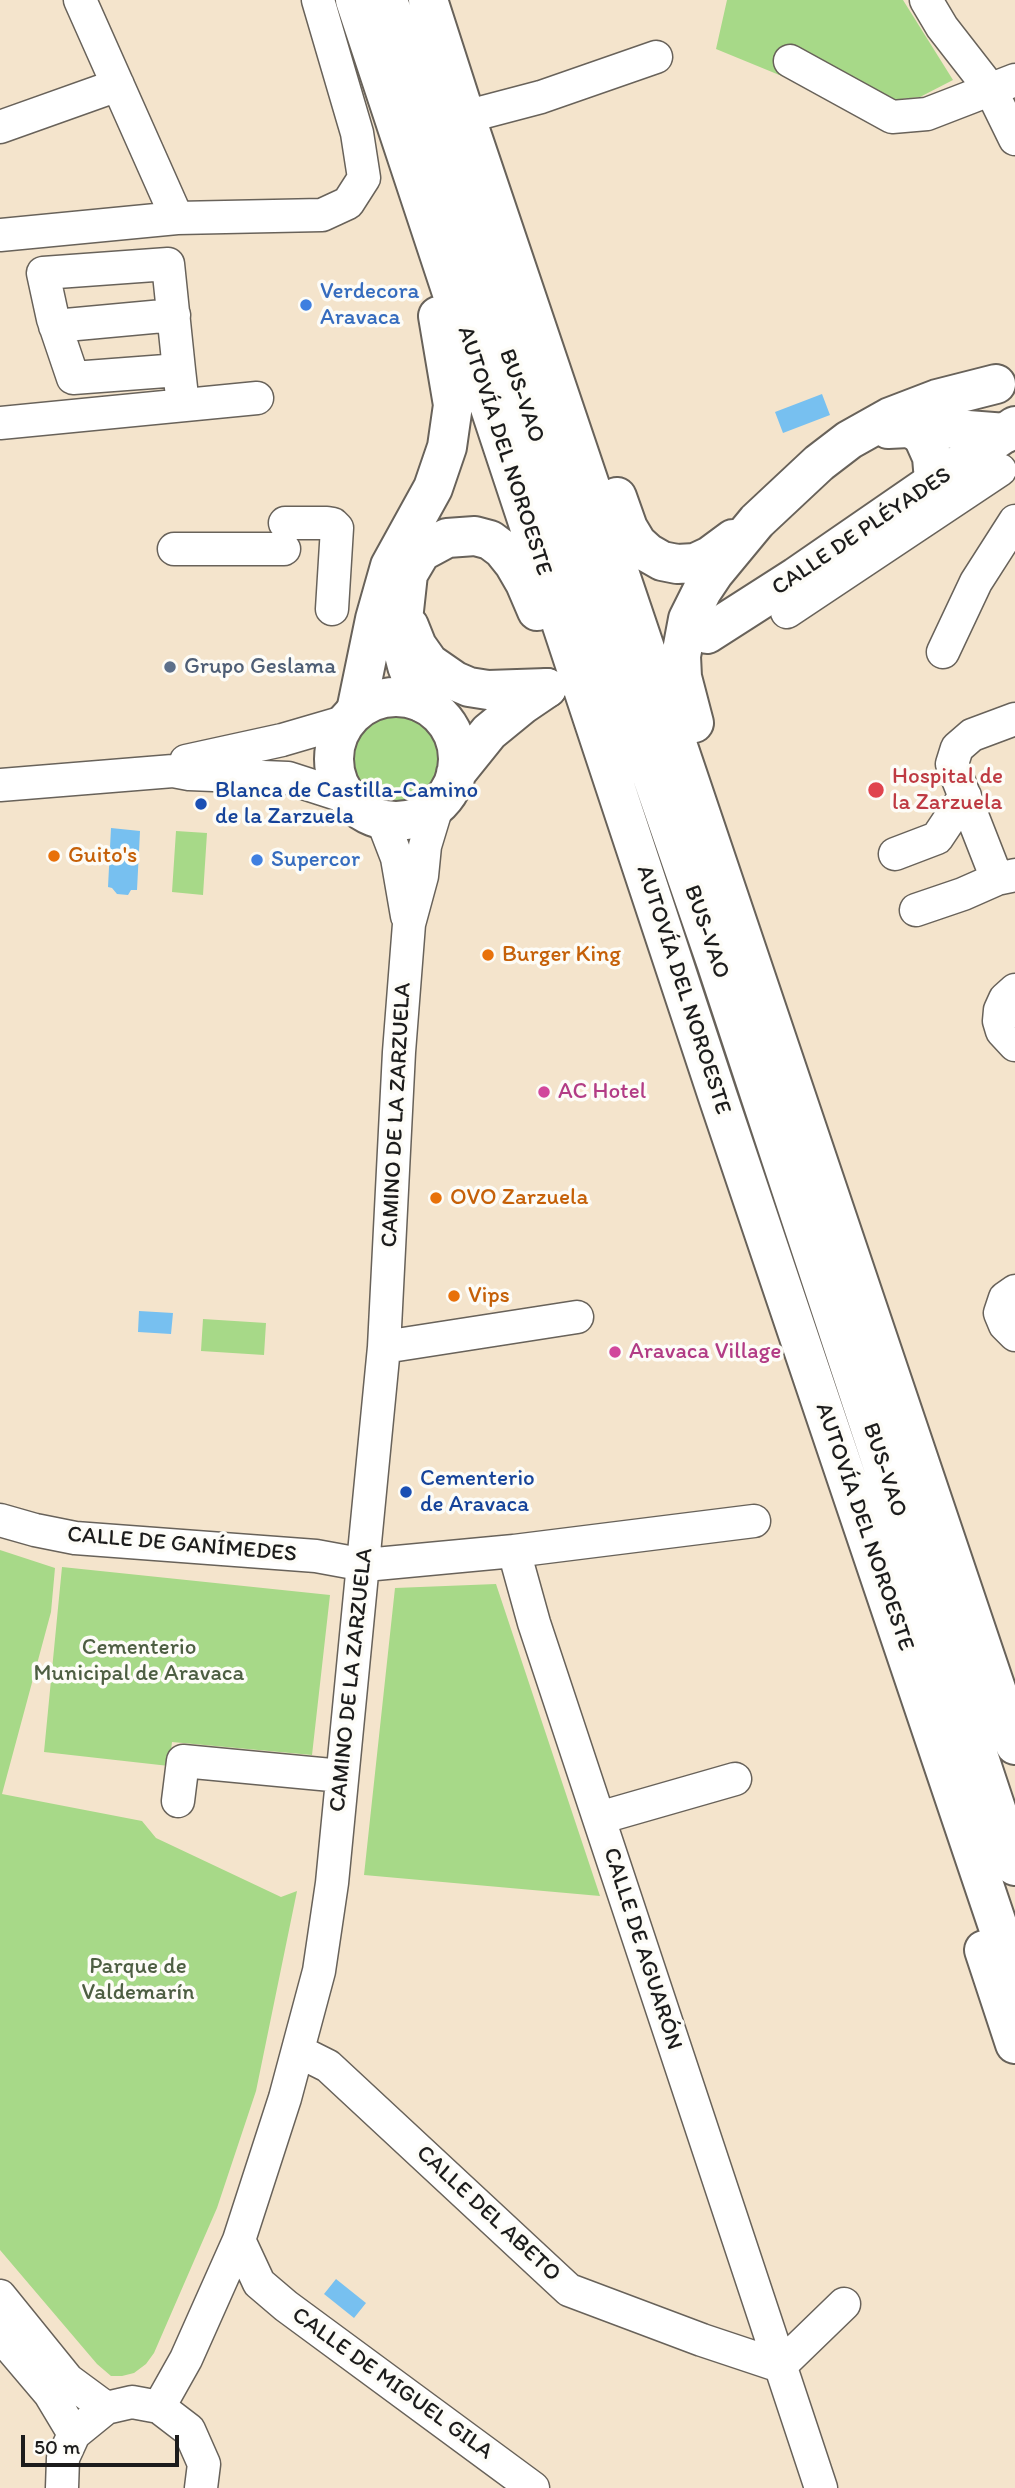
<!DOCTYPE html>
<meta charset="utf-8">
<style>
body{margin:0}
#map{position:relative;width:1015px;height:2488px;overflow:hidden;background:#f4e4cc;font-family:Itim,sans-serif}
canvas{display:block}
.scale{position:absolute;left:21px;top:2435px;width:158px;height:32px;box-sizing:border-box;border:4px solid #1c1c1c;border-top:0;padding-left:9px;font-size:21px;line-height:24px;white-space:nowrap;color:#1c1c1c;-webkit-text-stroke:5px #fdfcf7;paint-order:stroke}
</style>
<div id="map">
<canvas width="1015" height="2488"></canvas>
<div class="scale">50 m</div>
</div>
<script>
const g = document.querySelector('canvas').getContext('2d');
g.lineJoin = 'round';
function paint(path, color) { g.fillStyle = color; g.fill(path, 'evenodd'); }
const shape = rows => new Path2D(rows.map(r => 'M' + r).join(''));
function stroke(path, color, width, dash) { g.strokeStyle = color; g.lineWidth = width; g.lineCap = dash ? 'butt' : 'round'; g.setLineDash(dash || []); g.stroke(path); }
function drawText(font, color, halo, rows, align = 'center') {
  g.font = font + ' Itim,sans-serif'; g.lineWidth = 7; g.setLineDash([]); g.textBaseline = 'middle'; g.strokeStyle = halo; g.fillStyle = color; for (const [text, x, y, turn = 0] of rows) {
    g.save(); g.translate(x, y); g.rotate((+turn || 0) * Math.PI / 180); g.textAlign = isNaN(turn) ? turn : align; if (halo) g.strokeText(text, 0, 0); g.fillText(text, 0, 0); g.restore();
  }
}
const green = shape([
 [727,0,903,0,953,80,920,97,850,104,716,49],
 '348 756a46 46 0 1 1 92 0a46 46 0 1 1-92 0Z',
 [176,831,207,833,203,895,172,892],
 [203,1319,266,1323,264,1355,201,1351],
 [0,1550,55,1568,51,1612,2,1794,142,1821,156,1838,281,1897,297,1891,256,2091,217,2208,154,2353,146,2364,134,2373,122,2376,111,2376,97,2364,0,2250],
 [62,1567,330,1595,312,1755,172,1742,169,1766,44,1752],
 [496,1584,600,1896,364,1875,395,1588]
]);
const water = shape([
 [822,394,830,415,783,433,775,412],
 [111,828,140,831,137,890,131,890,128,895,117,894,112,888,108,887],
 [139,1311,173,1313,171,1334,138,1332],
 [336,2279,366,2303,354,2318,324,2294]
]);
const minor = shape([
 [80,0,177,218],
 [926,0,942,27,991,90,1015,139],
 [790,61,892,117,927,114,1015,80],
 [484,112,541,97,656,57],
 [0,127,118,85],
 [0,235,177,218,322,215,348,203,364,178,357,133,318,0],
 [55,326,174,315],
 [179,370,73,378,53,319,43,273,168,264,179,370,183,405],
 [0,423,257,398],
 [285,523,327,523,333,524,337,528,332,609],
 [174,549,284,549],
 [787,612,1000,470],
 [943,652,976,582,1015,521],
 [1015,719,972,735,957,748,952,764,997,879,1015,875],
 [186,761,282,740,347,721],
 [0,785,173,771,189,774,288,778,347,797],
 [382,819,397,858,407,916],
 [895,854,937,838,965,796],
 [916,910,963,894,997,879],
 [1015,990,1005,999,1000,1010,999,1021,1002,1031,1015,1045],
 [1015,1291,1005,1298,1000,1313,1005,1325,1015,1335],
 [384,1347,577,1317],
 [0,1520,35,1530,75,1538,316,1556,365,1565,514,1551,534,1623,821,2488],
 [514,1551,754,1521],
 [178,1801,183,1761,342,1776],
 [599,1818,735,1779],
 [298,2051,328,2066,569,2290,702,2340,780,2366],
 [239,2240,259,2283,286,2306,533,2488],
 [0,2296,68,2380,106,2408],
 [0,2335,50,2394,74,2434],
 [780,2366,844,2304],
 [159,2407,186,2359,239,2240,285,2098,319,1971,332,1883,384,1347,399,1052,409,924,422,876,425,846,438,803],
 [62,2488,63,2458,74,2434,106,2408,132,2402,159,2407,189,2430,204,2464,201,2488]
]);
const major = shape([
 [707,634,796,577,1015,426],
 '334 759a62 62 0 1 1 124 0a62 62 0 1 1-124 0Z',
 [456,773,489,732,522,705,547,688]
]);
const highway = shape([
 [355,0,718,1097,1015,1977],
 [388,0,498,330,716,962,1015,1866],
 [428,0,466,118,1015,1745],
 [907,427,919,433,924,439,932,457,933,469],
 [888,429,929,427,1006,433],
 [617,497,628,528,637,543,648,553,662,561,677,564,695,563,710,556,733,539],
 [409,626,417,646,429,663,455,681,469,687,488,690,547,688],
 [421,702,407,666,402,647,402,629,408,574,421,552,447,538,475,536,490,540,502,549,514,564,525,583,537,611],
 [356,711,375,619,390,566,433,488,447,447,453,405,438,316],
 [694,723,682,677,681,656,688,619,702,591,714,573,757,521,819,463,849,440,890,417,937,399,996,384],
 [984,1950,1015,2044]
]);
const markers = [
 [306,305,7,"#3f7fe0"],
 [170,667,7,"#5c6f8a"],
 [876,790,9,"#e0444e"],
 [201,804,7,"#1a4fb4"],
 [54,856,7,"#e8710a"],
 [257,860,7,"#3f7fe0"],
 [488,955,7,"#e8710a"],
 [544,1092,7,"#d1479c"],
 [436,1198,7,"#e8710a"],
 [454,1296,7,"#e8710a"],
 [615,1352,7,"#d1479c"],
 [406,1492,7,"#1a4fb4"]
];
const shopNames = [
 ["Verdecora",320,292],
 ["Aravaca",320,318],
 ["Supercor",271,860]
];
const streetNames = [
 ["BUS-VAO",521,396,71],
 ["AUTOVÍA DEL NOROESTE",504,451,72],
 ["CALLE DE PLÉYADES",862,532,-34],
 ["BUS-VAO",706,932,71],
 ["AUTOVÍA DEL NOROESTE",683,990,72],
 ["CAMINO DE LA ZARZUELA",397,1115,-87],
 ["BUS-VAO",884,1470,72],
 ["AUTOVÍA DEL NOROESTE",864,1527,71],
 ["CALLE DE GANÍMEDES",182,1545,5],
 ["CAMINO DE LA ZARZUELA",352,1680,-84],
 ["CALLE DE AGUARÓN",642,1949,72],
 ["CALLE DEL ABETO",488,2214,43],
 ["CALLE DE MIGUEL GILA",392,2384,36]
];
const serviceNames = [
 ["Grupo Geslama",184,667]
];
const healthNames = [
 ["Hospital de",892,777],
 ["la Zarzuela",892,803]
];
const transitNames = [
 ["Blanca de Castilla-Camino",215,791],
 ["de la Zarzuela",215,817],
 ["Cementerio",420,1479],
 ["de Aravaca",420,1505]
];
const foodNames = [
 ["Guito's",68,856],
 ["Burger King",502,955],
 ["OVO Zarzuela",450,1198],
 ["Vips",468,1296]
];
const hotelNames = [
 ["AC Hotel",558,1092],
 ["Aravaca Village",629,1352]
];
const parkNames = [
 ["Cementerio",139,1648],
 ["Municipal de Aravaca",139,1674],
 ["Parque de",138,1967],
 ["Valdemarín",138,1993]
];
paint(green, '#a7d988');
paint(water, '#77c0f0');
stroke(minor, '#68625a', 35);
stroke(major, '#68625a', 42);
stroke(highway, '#68625a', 42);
stroke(minor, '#fff', 32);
stroke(major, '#fff', 38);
stroke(highway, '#fff', 38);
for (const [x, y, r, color] of markers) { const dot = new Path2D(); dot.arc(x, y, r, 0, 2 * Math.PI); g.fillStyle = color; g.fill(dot); stroke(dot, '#fdfcf7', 2.5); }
drawText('23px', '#366cbe', '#fdfcf7', shopNames, 'left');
drawText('23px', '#1c1c1c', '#fdfcf7', streetNames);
drawText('23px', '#4e5e75', '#fdfcf7', serviceNames, 'left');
drawText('23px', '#be3a42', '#fdfcf7', healthNames, 'left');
drawText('23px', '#164399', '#fdfcf7', transitNames, 'left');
drawText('23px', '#c56008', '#fdfcf7', foodNames, 'left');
drawText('23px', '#b23c85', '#fdfcf7', hotelNames, 'left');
drawText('23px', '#4d5e42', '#fdfcf7', parkNames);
</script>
